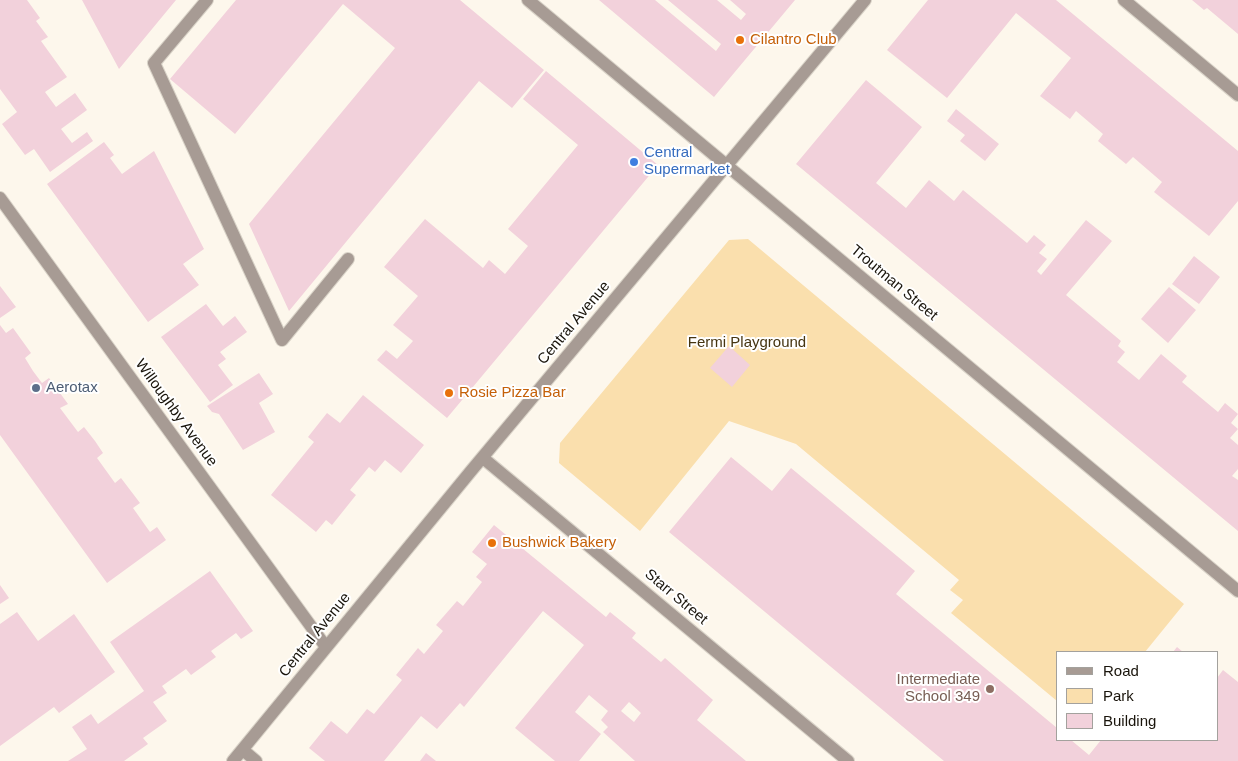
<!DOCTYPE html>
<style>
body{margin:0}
#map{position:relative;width:1238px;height:761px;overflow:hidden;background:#fdf7ec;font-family:Helvetica,sans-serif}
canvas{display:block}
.legend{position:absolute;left:1056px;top:651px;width:162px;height:90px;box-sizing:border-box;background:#fff;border:1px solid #a3a19d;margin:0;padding:6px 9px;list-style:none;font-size:15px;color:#19140b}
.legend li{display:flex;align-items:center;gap:10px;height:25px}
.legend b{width:25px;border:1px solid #a3a19d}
</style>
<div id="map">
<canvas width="1238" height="761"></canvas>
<ul class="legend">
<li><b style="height:6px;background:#a79b94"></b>Road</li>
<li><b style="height:14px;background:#fadfad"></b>Park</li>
<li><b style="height:14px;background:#f2d1db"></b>Building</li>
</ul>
</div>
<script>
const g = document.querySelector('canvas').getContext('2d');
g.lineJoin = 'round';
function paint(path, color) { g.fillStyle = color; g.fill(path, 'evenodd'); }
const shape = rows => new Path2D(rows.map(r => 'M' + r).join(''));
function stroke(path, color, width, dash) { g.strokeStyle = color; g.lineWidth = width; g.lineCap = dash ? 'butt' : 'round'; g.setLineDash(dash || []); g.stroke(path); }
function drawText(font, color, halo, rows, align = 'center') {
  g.font = font + ' Helvetica,sans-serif'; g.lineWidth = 4; g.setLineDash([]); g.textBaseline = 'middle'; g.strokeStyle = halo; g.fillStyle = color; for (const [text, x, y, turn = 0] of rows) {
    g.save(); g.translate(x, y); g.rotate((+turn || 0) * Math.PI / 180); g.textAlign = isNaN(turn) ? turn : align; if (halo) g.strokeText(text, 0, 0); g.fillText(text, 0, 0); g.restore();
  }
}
const green = shape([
 [748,239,1184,604,1145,652,1057,652,1057,701,951,613,963,600,950,590,959,580,796,444,729,421,640,531,559,463,560,443,729,240]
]);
const building = shape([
 [0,0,27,0,40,18,36,21,48,37,41,41,67,77,45,92,56,107,75,93,87,110,61,129,72,143,87,132,93,141,50,172,34,149,25,155,2,124,17,112,0,89],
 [82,0,176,0,119,69],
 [236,0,460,0,544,70,512,108,479,81,289,311,249,224,395,48,343,4,235,134,170,79],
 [599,0,655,0,716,51,721,44,668,0,717,0,741,20,746,14,730,0,795,0,714,97],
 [928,0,1056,0,1238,151,1238,201,1209,236,1154,192,1162,182,1133,157,1126,164,1098,141,1103,134,1076,111,1070,119,1040,96,1071,58,1016,13,947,98,887,50],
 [1192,0,1238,0,1238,34,1207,8,1204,10],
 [546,71,658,165,447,418,377,360,386,350,397,359,413,341,393,325,418,296,384,267,425,219,483,268,489,260,505,274,528,246,508,229,578,145,523,99],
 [866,80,922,127,876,183,906,208,929,180,954,201,963,190,1027,243,1034,235,1046,245,1039,253,1047,259,1037,271,1041,275,1086,220,1112,241,1066,295,1121,341,1118,346,1125,352,1117,362,1139,380,1161,354,1187,376,1182,382,1218,412,1225,403,1238,414,1231,423,1238,429,1230,438,1238,445,1238,469,1232,476,1238,480,1238,531,796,164],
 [956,109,999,144,985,161,960,141,965,135,947,121],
 [104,142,114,155,110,158,122,174,154,151,204,249,183,264,199,285,148,322,47,184],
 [1194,256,1220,277,1199,304,1172,284],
 [0,286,16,307,0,318],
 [1169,287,1196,310,1168,343,1141,319],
 [206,304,223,326,235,316,247,332,220,352,226,359,218,365,233,385,210,402,161,337],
 [0,325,6,333,13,328,31,353,25,358,33,371,42,383,49,378,68,404,60,408,78,432,84,427,95,441,103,453,97,458,115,483,121,478,140,503,133,508,150,532,157,527,166,540,107,583,0,435],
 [729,346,750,365,732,387,710,368],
 [259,373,273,394,259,403,275,432,243,450,219,414,212,412,207,406],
 [363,395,424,445,401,473,385,460,375,472,369,467,350,490,356,495,332,525,326,520,316,532,271,495,314,442,308,437,327,413,340,423],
 [731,457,772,491,791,468,915,571,896,594,1057,728,1057,740,1071,740,1089,755,1101,740,1217,740,1217,678,1223,670,1238,682,1238,761,944,761,669,532],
 [494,525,606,617,610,612,636,633,632,638,661,662,665,658,713,700,697,720,746,761,635,761,603,732,608,727,601,720,608,711,589,695,575,712,601,734,579,761,555,761,515,728,584,645,543,611,464,707,460,703,437,729,421,716,384,761,325,761,309,748,331,721,347,734,367,709,374,714,402,680,396,675,418,648,424,654,443,631,436,625,457,601,463,606,482,582,476,577,487,564,472,552],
 [629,702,641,713,634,722,621,711],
 [210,571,253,631,241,639,236,633,211,651,216,657,191,675,186,669,162,686,167,693,153,702,167,721,143,738,148,744,124,761,68,761,87,749,72,727,91,714,98,724,144,691,110,642],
 [0,585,9,598,0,604],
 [17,612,38,641,74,614,115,672,59,713,54,707,0,746,0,624],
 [1177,647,1183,652,1173,652],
 [426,753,436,761,420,761]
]);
const lane = shape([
 [207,0,154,63,282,340,348,259]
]);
const street = shape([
 [528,0,1238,591],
 [1124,0,1238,95],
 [0,198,326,647],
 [483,458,848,761],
 [243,750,256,761],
 [233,761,471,471,865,0]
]);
const markers = [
 [740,40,5,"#e8710a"],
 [634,162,5,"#3f7fe0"],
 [36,388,5,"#5c6f8a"],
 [449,393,5,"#e8710a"],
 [492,543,5,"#e8710a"],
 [990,689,5,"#8d6e63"]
];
const foodNames = [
 ["Cilantro Club",750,40],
 ["Rosie Pizza Bar",459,393],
 ["Bushwick Bakery",502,543]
];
const shopNames = [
 ["Central",644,153],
 ["Supermarket",644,170]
];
const streetNames = [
 ["Troutman Street",894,283,40],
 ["Central Avenue",574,323,-50],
 ["Willoughby Avenue",176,413,54],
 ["Starr Street",676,597,40],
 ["Central Avenue",315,635,-51]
];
const parkNames = [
 ["Fermi Playground",747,343]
];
const serviceNames = [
 ["Aerotax",46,388]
];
const educationNames = [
 ["Intermediate",980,680],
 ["School 349",980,697]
];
paint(green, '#fadfad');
paint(building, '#f2d1db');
stroke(lane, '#d9d3c8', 14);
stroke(street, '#d9d3c8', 14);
stroke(lane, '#a79b94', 12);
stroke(street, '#a79b94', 12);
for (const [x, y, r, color] of markers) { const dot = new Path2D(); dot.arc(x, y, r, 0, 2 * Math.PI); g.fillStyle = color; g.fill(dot); stroke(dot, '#fff', 2); }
drawText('15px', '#c56008', '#fff', foodNames, 'left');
drawText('15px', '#366cbe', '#fff', shopNames, 'left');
drawText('15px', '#19140b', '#fff', streetNames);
drawText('15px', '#463511', '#fff', parkNames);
drawText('15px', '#4e5e75', '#fff', serviceNames, 'left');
drawText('15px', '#785e54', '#fff', educationNames, 'right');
</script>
